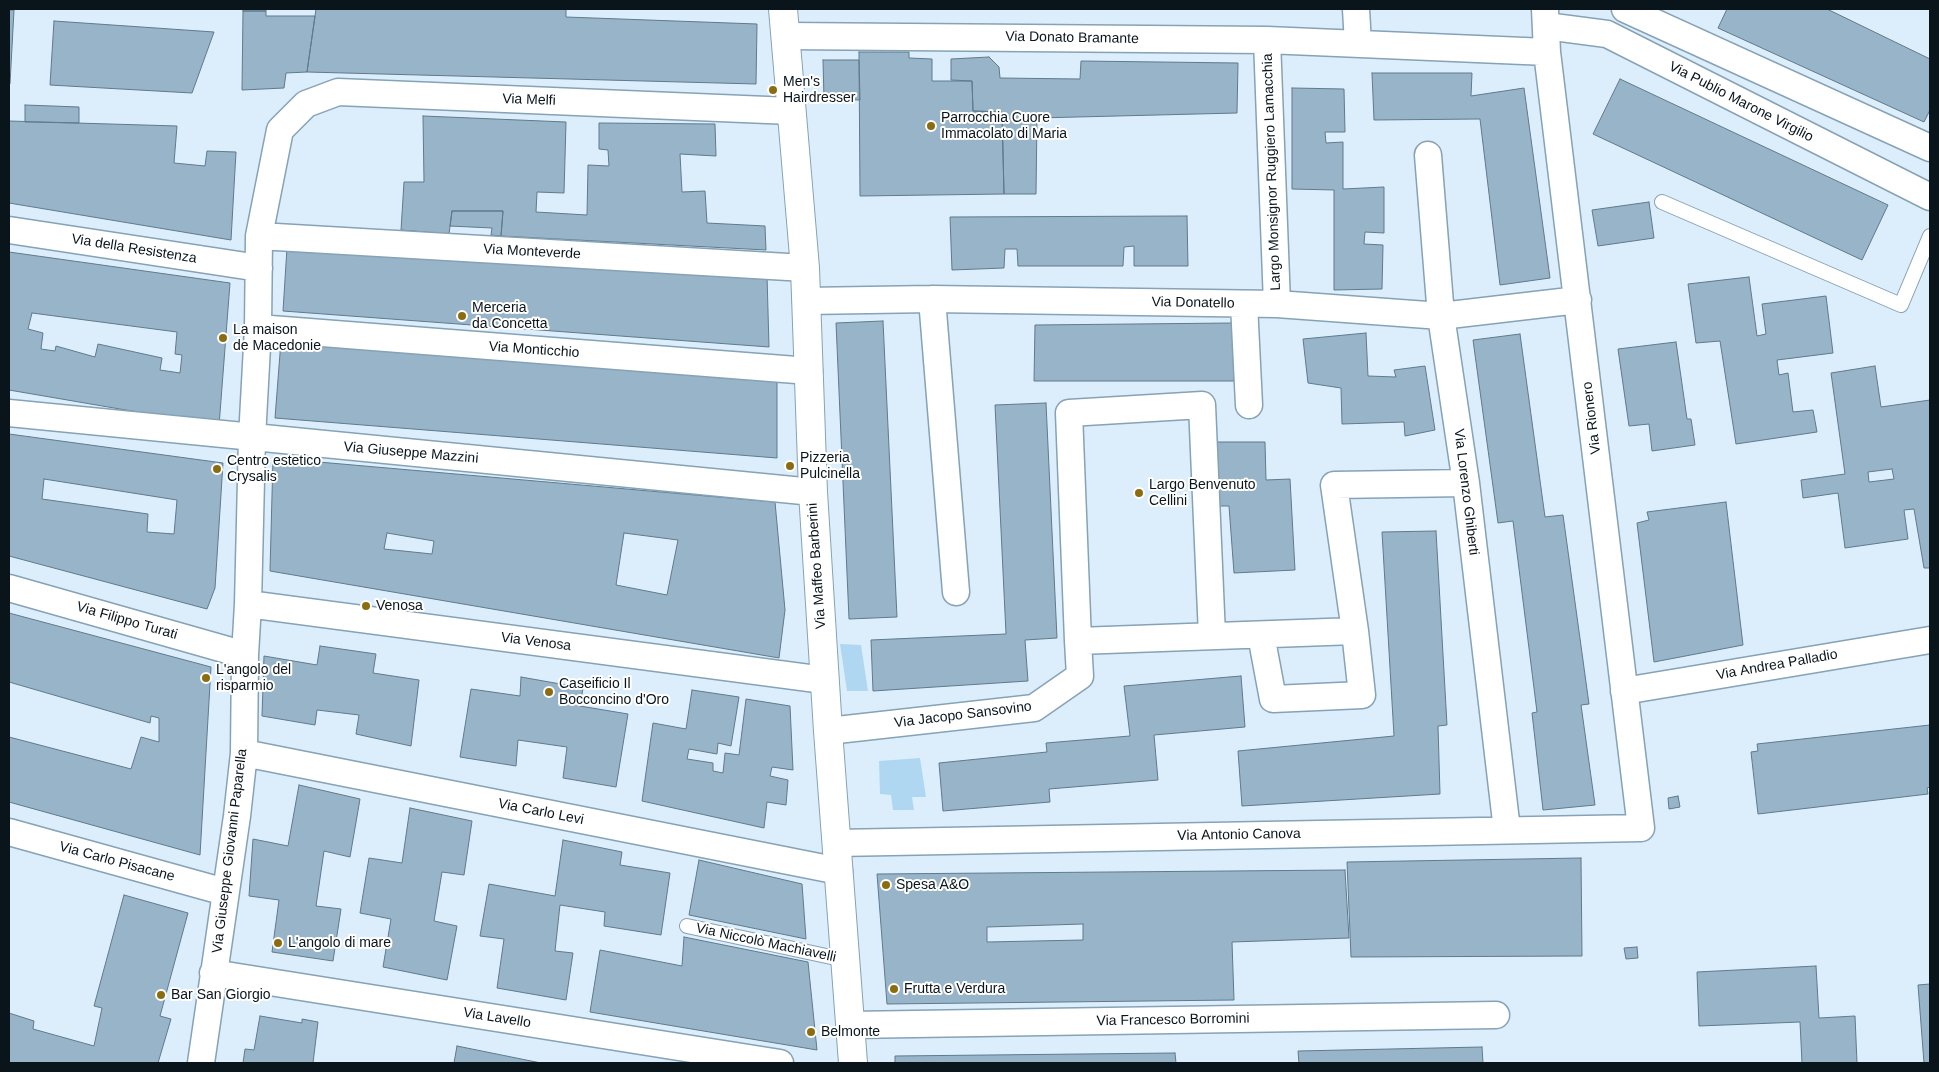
<!DOCTYPE html>
<meta charset="utf-8">
<style>
body{margin:0}
#map{position:relative;width:1939px;height:1072px;overflow:hidden;background:#dceefb;font-family:Helvetica,sans-serif}
canvas{display:block}
.frame{position:absolute;inset:0;border:10px solid #09141b;pointer-events:none}
</style>
<div id="map">
<canvas width="1939" height="1072"></canvas>
<div class="frame"></div>
</div>
<script>
const g = document.querySelector('canvas').getContext('2d');
g.lineJoin = 'round';
function paint(path, color) { g.fillStyle = color; g.fill(path, 'evenodd'); }
const shape = rows => new Path2D(rows.map(r => 'M' + r).join(''));
function stroke(path, color, width, dash) { g.strokeStyle = color; g.lineWidth = width; g.lineCap = dash ? 'butt' : 'round'; g.setLineDash(dash || []); g.stroke(path); }
function drawText(font, color, halo, rows, align = 'center') {
  g.font = font + ' Helvetica,sans-serif'; g.lineWidth = 4; g.setLineDash([]); g.textBaseline = 'middle'; g.strokeStyle = halo; g.fillStyle = color; for (const [text, x, y, turn = 0] of rows) {
    g.save(); g.translate(x, y); g.rotate((+turn || 0) * Math.PI / 180); g.textAlign = isNaN(turn) ? turn : align; if (halo) g.strokeText(text, 0, 0); g.fillText(text, 0, 0); g.restore();
  }
}
const green = shape([
 [840,644,861,645,868,691,847,691],
 [920,758,926,797,912,797,914,810,893,810,891,795,880,794,879,761]
]);
const building = shape([
 [243,9,266,9,266,11,243,11,243,9],
 [316,9,566,9,566,17,757,24,756,84,307,72,316,9],
 [1727,9,1827,9,1930,59,1930,110,1924,122,1718,28,1727,9],
 [9,10,14,10,10,84,9,84,9,10],
 [243,11,266,11,266,16,315,16,307,72,286,73,284,88,242,90,243,11],
 [54,21,214,32,192,93,50,85,54,21],
 [859,52,909,52,909,58,932,59,932,81,972,81,973,111,1002,112,1004,194,860,196,859,52],
 [989,57,999,67,1000,78,1080,79,1081,61,1238,63,1237,113,1037,118,1036,194,1004,194,1002,112,973,111,972,81,951,80,951,59,989,57],
 [823,60,859,60,860,100,824,99,823,60],
 [1372,73,1472,73,1471,96,1524,88,1550,278,1500,285,1480,119,1374,120,1372,73],
 [1620,79,1888,205,1862,260,1593,134,1620,79],
 [1292,88,1344,89,1345,132,1325,132,1326,143,1343,142,1343,189,1384,187,1384,233,1365,232,1364,244,1383,245,1382,289,1334,290,1334,190,1292,189,1292,88],
 [25,105,79,107,79,123,25,122,25,105],
 [423,116,566,122,564,193,537,192,536,212,587,215,588,165,609,166,608,150,599,149,599,123,715,124,716,156,680,154,682,192,705,191,707,223,765,226,766,250,501,236,503,211,452,211,449,234,401,230,404,182,424,182,423,116],
 [9,121,177,126,174,163,205,166,207,151,236,152,231,240,9,203,9,121],
 [1649,202,1654,238,1598,246,1592,210,1649,202],
 [452,211,503,211,501,236,491,235,492,228,450,226,452,211],
 [1187,216,1188,266,1134,266,1134,246,1124,247,1123,266,1018,266,1017,249,1005,249,1004,268,952,270,950,217,1187,216],
 [287,248,767,275,769,347,283,311,287,248],
 [9,252,230,283,219,426,9,390,9,252],
 [32,313,177,332,175,354,182,355,180,373,160,370,162,358,98,344,95,357,56,346,55,351,41,349,43,333,28,329,32,313],
 [1749,277,1757,336,1766,334,1762,304,1826,296,1833,353,1777,360,1779,375,1788,373,1793,412,1813,410,1817,432,1736,444,1720,341,1696,343,1688,284,1749,277],
 [883,321,897,617,849,619,836,323,883,321],
 [1233,323,1234,381,1034,381,1035,325,1233,323],
 [1366,333,1368,376,1396,377,1394,370,1425,366,1435,430,1405,436,1404,422,1342,424,1341,388,1308,383,1303,339,1366,333],
 [1520,334,1545,517,1563,515,1589,704,1581,705,1595,805,1543,810,1532,713,1537,712,1513,521,1498,523,1473,340,1520,334],
 [281,341,777,382,777,458,275,418,281,341],
 [1676,342,1687,419,1691,419,1695,445,1652,451,1649,424,1629,426,1618,349,1676,342],
 [1875,366,1881,407,1930,400,1930,568,1924,568,1914,509,1904,510,1908,539,1845,548,1838,493,1803,498,1801,480,1845,474,1831,373,1875,366],
 [1892,469,1894,479,1869,482,1868,472,1892,469],
 [1046,403,1057,638,1025,640,1028,681,873,691,871,640,1006,634,995,405,1046,403],
 [9,434,223,463,215,588,207,609,9,556,9,434],
 [44,479,177,500,174,534,147,532,148,514,42,499,44,479],
 [1214,442,1265,442,1266,480,1290,479,1295,570,1234,573,1229,506,1218,506,1214,442],
 [273,458,775,502,785,610,779,658,270,571,273,458],
 [387,533,434,541,432,554,384,549,387,533],
 [624,533,678,540,667,595,616,585,624,533],
 [1726,502,1743,645,1654,662,1637,523,1649,520,1647,512,1726,502],
 [1436,531,1447,725,1438,726,1440,794,1242,806,1238,751,1394,736,1382,532,1436,531],
 [9,613,211,667,200,855,9,802,9,737,131,769,141,737,159,742,159,718,151,716,150,723,9,682,9,613],
 [320,646,376,654,373,673,419,680,411,746,356,734,359,715,317,710,315,725,262,716,264,656,317,665,320,646],
 [1241,676,1245,727,1154,735,1158,780,1049,789,1050,802,943,811,939,763,1047,752,1046,743,1130,736,1124,686,1241,676],
 [521,677,583,688,580,706,628,714,616,787,563,778,567,747,518,740,516,766,460,757,471,689,520,696,521,677],
 [692,690,739,697,731,746,718,743,717,754,689,749,687,759,713,763,713,771,723,773,725,753,739,755,746,699,790,706,793,770,772,767,770,776,788,780,786,805,767,802,764,828,642,801,653,723,686,729,692,690],
 [1930,725,1930,787,1927,788,1928,794,1758,814,1751,752,1758,751,1757,744,1930,725],
 [299,785,360,799,350,857,324,851,316,906,341,909,333,961,272,952,279,900,249,896,253,839,288,846,299,785],
 [1678,796,1680,807,1669,809,1668,798,1678,796],
 [410,808,472,821,464,875,442,872,434,921,457,926,447,980,383,967,391,919,360,913,369,858,402,863,410,808],
 [563,840,622,852,620,865,670,873,661,935,604,926,605,912,560,905,555,951,573,953,566,1000,497,988,504,939,480,936,489,884,555,896,563,840],
 [1581,858,1582,956,1351,957,1347,862,1581,858],
 [699,860,802,884,806,939,689,915,699,860],
 [1345,870,1349,938,1232,942,1234,1000,887,1004,877,874,1345,870],
 [1083,924,1083,940,987,942,987,927,1083,924],
 [124,895,188,913,160,1016,171,1019,158,1063,9,1063,9,1013,34,1021,33,1029,94,1046,102,1008,94,1006,124,895],
 [684,937,808,962,817,1050,590,1012,600,950,682,966,684,937],
 [1637,947,1638,958,1626,959,1624,948,1637,947],
 [1816,966,1819,1018,1855,1016,1857,1063,1802,1063,1800,1022,1699,1026,1697,972,1816,966],
 [1930,984,1930,1063,1924,1063,1918,985,1930,984],
 [260,1016,302,1023,302,1019,318,1022,313,1063,243,1063,245,1049,254,1050,260,1016],
 [457,1046,541,1063,454,1063,457,1046],
 [1482,1047,1483,1063,1299,1063,1298,1051,1482,1047],
 [1175,1053,1176,1063,895,1063,895,1056,1175,1053]
]);
const lane = shape([
 [1662,202,1901,305,1930,236],
 [687,926,845,960]
]);
const street = shape([
 [1356,9,1358,44],
 [1625,9,1930,148],
 [1546,26,1607,34,1930,197],
 [786,36,1267,40,1547,52],
 [1267,40,1277,304],
 [1428,155,1441,316,1466,483,1507,830],
 [9,230,259,268],
 [259,236,805,268],
 [932,299,956,592],
 [806,301,932,299,1277,304,1441,316,1578,300],
 [1244,304,1249,405],
 [258,328,809,371],
 [9,413,813,492],
 [9,588,245,655],
 [248,604,824,680],
 [1261,635,1273,699,1362,695,1355,631],
 [1078,641,1069,413,1202,405,1212,636],
 [1624,691,1930,640],
 [828,731,1034,708,1080,676,1078,641,1355,631,1334,485,1466,483],
 [244,753,839,871],
 [9,832,225,892],
 [837,843,1641,828,1547,52,1545,9],
 [213,973,780,1063],
 [850,1025,1496,1015],
 [201,1063,237,816,244,753,245,655,248,604,252,438,258,328,259,236,280,130,306,104,338,92,791,111]
]);
const secondary = shape([
 [783,9,805,268,813,492,828,731,853,1063]
]);
const markers = [
 [773,90,5,"#8b6d0f"],
 [931,126,5,"#8b6d0f"],
 [462,316,5,"#8b6d0f"],
 [223,338,5,"#8b6d0f"],
 [790,466,5,"#8b6d0f"],
 [217,469,5,"#8b6d0f"],
 [1139,493,5,"#8b6d0f"],
 [366,606,5,"#8b6d0f"],
 [206,678,5,"#8b6d0f"],
 [549,692,5,"#8b6d0f"],
 [886,885,5,"#8b6d0f"],
 [278,943,5,"#8b6d0f"],
 [894,989,5,"#8b6d0f"],
 [161,995,5,"#8b6d0f"],
 [811,1032,5,"#8b6d0f"]
];
const streetNames = [
 ["Via Donato Bramante",1072,38,1],
 ["Via Melfi",529,100,2],
 ["Via Publio Marone Virgilio",1741,102,27],
 ["Largo Monsignor Ruggiero Lamacchia",1272,172,-92],
 ["Via della Resistenza",134,249,9],
 ["Via Monteverde",532,252,3],
 ["Via Donatello",1193,303,1],
 ["Via Monticchio",534,350,4],
 ["Via Rionero",1592,418,-97],
 ["Via Giuseppe Mazzini",411,453,5],
 ["Via Lorenzo Ghiberti",1466,492,83],
 ["Via Maffeo Barberini",817,566,-94],
 ["Via Filippo Turati",127,621,16],
 ["Via Venosa",536,642,7],
 ["Via Andrea Palladio",1777,665,-10],
 ["Via Jacopo Sansovino",963,715,-7],
 ["Via Carlo Levi",541,812,11],
 ["Via Antonio Canova",1239,835,-1],
 ["Via Giuseppe Giovanni Paparella",230,851,-83],
 ["Via Carlo Pisacane",117,862,15],
 ["Via Niccolò Machiavelli",766,943,12],
 ["Via Lavello",497,1018,9],
 ["Via Francesco Borromini",1173,1020,-1]
];
const poiNames = [
 ["Men's",783,82],
 ["Hairdresser",783,98],
 ["Parrocchia Cuore",941,118],
 ["Immacolato di Maria",941,134],
 ["Merceria",472,308],
 ["da Concetta",472,324],
 ["La maison",233,330],
 ["de Macedonie",233,346],
 ["Pizzeria",800,458],
 ["Pulcinella",800,474],
 ["Centro estetico",227,461],
 ["Crysalis",227,477],
 ["Largo Benvenuto",1149,485],
 ["Cellini",1149,501],
 ["Venosa",376,606],
 ["L'angolo del",216,670],
 ["risparmio",216,686],
 ["Caseificio Il",559,684],
 ["Bocconcino d'Oro",559,700],
 ["Spesa A&O",896,885],
 ["L'angolo di mare",288,943],
 ["Frutta e Verdura",904,989],
 ["Bar San Giorgio",171,995],
 ["Belmonte",821,1032]
];
paint(green, '#b0d7f2');
paint(building, '#97b4c8');
stroke(building, '#5f7a8d', 1);
stroke(lane, '#86a2b6', 16);
stroke(street, '#86a2b6', 29);
stroke(secondary, '#86a2b6', 30);
stroke(lane, '#fff', 14);
stroke(street, '#fff', 26);
stroke(secondary, '#fff', 28);
for (const [x, y, r, color] of markers) { const dot = new Path2D(); dot.arc(x, y, r, 0, 2 * Math.PI); g.fillStyle = color; g.fill(dot); stroke(dot, '#fff', 2); }
drawText('14px', '#09141b', '#fff', streetNames);
drawText('14px', '#09141b', '#fff', poiNames, 'left');
</script>
